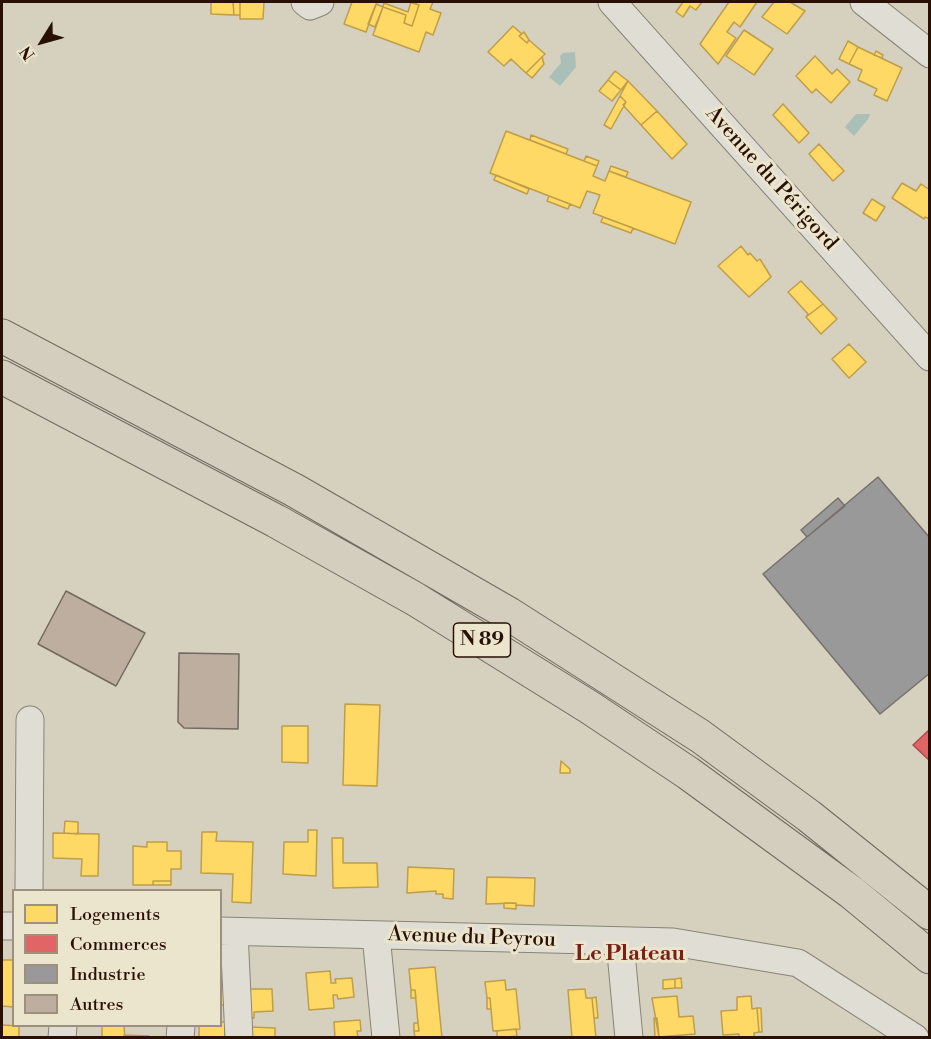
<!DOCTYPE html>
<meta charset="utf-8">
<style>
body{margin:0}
#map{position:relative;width:931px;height:1039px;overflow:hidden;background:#d6d1be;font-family:"Libre Bodoni",serif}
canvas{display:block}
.frame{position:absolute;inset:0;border:3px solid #291005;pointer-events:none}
.legend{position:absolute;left:12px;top:889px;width:210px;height:138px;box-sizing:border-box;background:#ece5ce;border:2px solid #9e907e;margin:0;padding:8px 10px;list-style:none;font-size:18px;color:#291005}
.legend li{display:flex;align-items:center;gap:12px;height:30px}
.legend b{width:30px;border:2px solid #9e907e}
.north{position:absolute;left:12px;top:12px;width:60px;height:60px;-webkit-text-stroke:4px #ece5ce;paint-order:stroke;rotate:233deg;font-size:16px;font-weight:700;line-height:24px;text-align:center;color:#291005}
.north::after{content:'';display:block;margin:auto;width:21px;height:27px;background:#291005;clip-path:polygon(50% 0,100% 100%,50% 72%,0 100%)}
</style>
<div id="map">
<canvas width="931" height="1039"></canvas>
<div class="frame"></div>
<ul class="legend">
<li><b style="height:16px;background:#ffd966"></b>Logements</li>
<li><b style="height:16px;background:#e06666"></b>Commerces</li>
<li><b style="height:16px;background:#999"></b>Industrie</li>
<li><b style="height:16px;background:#beae9f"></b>Autres</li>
</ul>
<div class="north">N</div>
</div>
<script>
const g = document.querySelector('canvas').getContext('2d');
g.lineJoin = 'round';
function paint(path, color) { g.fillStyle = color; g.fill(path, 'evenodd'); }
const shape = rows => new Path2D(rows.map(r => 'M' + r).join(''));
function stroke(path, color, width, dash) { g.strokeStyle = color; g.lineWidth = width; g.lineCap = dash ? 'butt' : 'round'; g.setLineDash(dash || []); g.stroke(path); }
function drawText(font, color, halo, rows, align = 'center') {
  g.font = font + ' "Libre Bodoni",serif'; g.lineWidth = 6; g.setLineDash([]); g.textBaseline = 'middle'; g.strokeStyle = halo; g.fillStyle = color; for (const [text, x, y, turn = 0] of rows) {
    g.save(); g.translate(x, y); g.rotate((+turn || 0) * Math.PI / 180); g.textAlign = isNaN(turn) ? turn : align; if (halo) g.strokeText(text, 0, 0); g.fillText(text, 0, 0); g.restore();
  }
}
const water = shape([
 [575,52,576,67,560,86,549,77,561,63,560,56,563,53],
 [856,114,870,114,869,118,854,136,845,127]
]);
const homes = shape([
 [211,2,233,2,234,15,211,14,211,2],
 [233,2,240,2,240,15,234,15,233,2],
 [240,2,264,2,263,19,240,19,240,2],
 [352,2,377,2,366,32,344,24,352,2],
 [409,2,433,2,430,9,441,13,433,35,426,32,419,52,373,35,383,7,406,15,404,23,412,26,419,5,409,2],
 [411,2,419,5,412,26,404,23,406,15,383,7,384,3,408,12,411,2],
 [683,2,702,2,696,10,690,6,683,17,676,12,683,2],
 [729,2,757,2,740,27,734,22,727,32,736,38,718,64,700,44,729,2],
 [774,2,790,2,805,11,787,34,762,17,774,2],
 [376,4,383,7,375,27,368,24,376,4],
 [513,26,522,34,519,36,527,43,529,40,545,54,526,73,511,59,504,66,488,52,513,26],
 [744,30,773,49,754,75,726,56,744,30],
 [524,32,529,40,527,43,519,36,524,32],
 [848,41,858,47,849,64,839,59,848,41],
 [858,47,902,68,887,101,874,95,877,89,858,80,862,70,849,64,858,47],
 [876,51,883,55,882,58,874,55,876,51],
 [815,56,832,74,837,69,850,82,831,103,816,89,812,93,796,76,815,56],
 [542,57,544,64,532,78,526,73,542,57],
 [615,71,628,81,621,90,608,80,615,71],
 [608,80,621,90,612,101,599,91,608,80],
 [628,81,657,111,641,125,623,105,626,102,620,96,628,81],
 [620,96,626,102,611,129,604,125,620,96],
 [783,104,809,133,799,143,773,115,783,104],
 [657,111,687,144,672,159,641,125,657,111],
 [506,131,597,166,593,176,605,181,609,171,691,202,675,244,593,213,600,195,587,191,580,208,490,173,506,131],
 [531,135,568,149,566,154,530,140,531,135],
 [819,144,844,171,833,181,809,154,819,144],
 [586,156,599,161,597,166,584,161,586,156],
 [611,166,628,172,626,177,609,171,611,166],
 [496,175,529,189,527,194,494,180,496,175],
 [902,183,916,191,921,184,930,190,930,219,925,217,924,219,892,198,902,183],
 [549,196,570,204,568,209,547,201,549,196],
 [872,199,885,207,876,221,863,213,872,199],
 [603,217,633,228,631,233,601,222,603,217],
 [741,246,748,255,750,253,757,261,760,259,771,277,749,297,718,266,741,246],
 [801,281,823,304,806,317,808,314,788,292,801,281],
 [823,304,837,319,821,334,806,317,823,304],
 [849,344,866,362,849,378,832,359,849,344],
 [345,704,380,705,377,786,343,785,345,704],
 [282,726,308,726,308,763,282,762,282,726],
 [561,761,570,769,570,773,560,773,561,761],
 [65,821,78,822,78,834,64,833,65,821],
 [308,830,317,830,316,876,283,874,284,842,308,842,308,830],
 [202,832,217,832,216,841,253,842,251,903,232,902,233,874,201,873,202,832],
 [53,833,99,834,98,876,81,876,82,859,53,858,53,833],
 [332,838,343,838,343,863,377,863,378,887,333,888,332,838],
 [147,842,167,842,167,851,181,851,181,869,171,869,171,881,153,881,153,885,133,885,133,846,147,847,147,842],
 [408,867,454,869,453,899,443,898,443,894,436,894,436,891,407,893,408,867],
 [487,877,535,878,534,906,516,905,516,903,486,904,487,877],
 [153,881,171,881,171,885,153,885,153,881],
 [504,903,516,903,516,909,504,908,504,903],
 [2,960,14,960,14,1007,2,1006,2,960],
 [435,967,442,1038,415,1038,414,1031,419,1031,418,1023,415,990,411,990,409,969,435,967],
 [330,971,331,983,336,983,335,979,352,978,354,997,338,999,337,995,333,995,334,1008,309,1010,306,973,330,971],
 [681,978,682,988,675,988,675,979,681,978],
 [675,979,675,988,663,989,663,980,675,979],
 [505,980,506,990,516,989,520,1029,493,1031,490,998,487,998,485,982,505,980],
 [220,983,225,983,225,1005,220,1005,220,983],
 [247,989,272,989,273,1011,254,1012,254,1018,250,1018,247,989],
 [585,989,586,998,592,998,596,1038,572,1038,568,990,585,989],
 [411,990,415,990,416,998,411,998,411,990],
 [677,996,679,1017,693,1016,695,1034,659,1037,652,998,677,996],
 [751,996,752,1009,757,1008,759,1032,754,1033,754,1038,739,1038,739,1034,723,1035,721,1011,737,1010,737,997,751,996],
 [596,997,598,1018,594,1018,592,998,596,997],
 [487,998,490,998,491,1009,487,1009,487,998],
 [757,1008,761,1008,762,1032,759,1032,757,1008],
 [654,1018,657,1018,659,1037,655,1037,654,1018],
 [360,1020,361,1031,357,1031,358,1038,335,1038,334,1022,360,1020],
 [220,1022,225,1022,225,1038,199,1038,199,1026,220,1026,220,1022],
 [414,1023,418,1023,419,1031,414,1031,414,1023],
 [2,1025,19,1026,19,1038,2,1038,2,1025],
 [102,1026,124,1026,125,1038,102,1038,102,1026],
 [249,1027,275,1028,275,1038,249,1038,249,1027],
 [516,1029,517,1036,497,1038,497,1031,516,1029],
 [124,1035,149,1036,149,1038,125,1038,124,1035]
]);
const shops = shape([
 [930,729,930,761,913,745,930,729]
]);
const industry = shape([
 [878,477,930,538,930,673,880,714,763,574,878,477],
 [838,498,845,506,807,537,801,530,838,498]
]);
const building = shape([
 [66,591,145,633,116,686,38,644,66,591],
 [179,653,239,654,238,729,184,728,178,722,179,653]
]);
const minor = shape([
 [305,2,310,6,320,2],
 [612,2,930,357],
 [864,2,930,54],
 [29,890,30,720],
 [2,926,14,926],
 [220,931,673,942,798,963,915,1038],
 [234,932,239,1038],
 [376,935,386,1038],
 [620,942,629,1038],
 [62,1038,63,1026],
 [180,1038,181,1026]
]);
const highway = shape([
 [2,336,294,490,509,614,700,736,809,816,930,913],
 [2,377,276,521,415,599,589,707,688,773,851,892,930,957]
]);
const shields = [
 [482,640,57]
];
const shieldNames = [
 ["N 89",482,640]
];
const streetNames = [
 ["Avenue du Périgord",771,179,48],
 ["Avenue du Peyrou",472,938,2]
];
const neighbourhoodNames = [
 ["Le Plateau",630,955]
];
paint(water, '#abbfb9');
paint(homes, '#ffd966');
stroke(homes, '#bf9d49', 1.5);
paint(shops, '#e06666');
stroke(shops, '#a94c49', 1.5);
paint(industry, '#999');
stroke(industry, '#77706d', 1.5);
paint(building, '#beae9f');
stroke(building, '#706a5f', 1.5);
stroke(minor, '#8a8377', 29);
stroke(highway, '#706a5f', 35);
stroke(minor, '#e0ded4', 27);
stroke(highway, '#d4cebf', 33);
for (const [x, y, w] of shields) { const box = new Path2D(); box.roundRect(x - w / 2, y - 17, w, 34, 4.5); g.fillStyle = '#ece5ce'; g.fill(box); stroke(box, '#291005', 1.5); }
drawText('bold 20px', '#291005', null, shieldNames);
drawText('21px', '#291005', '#ece5ce', streetNames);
drawText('bold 22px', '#7a1f14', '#ece5ce', neighbourhoodNames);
</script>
